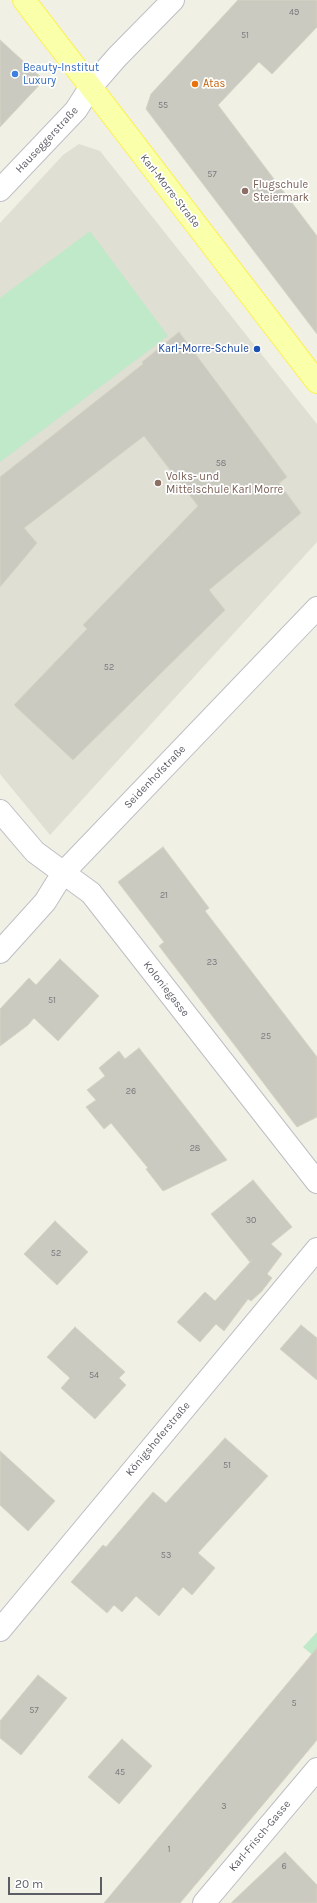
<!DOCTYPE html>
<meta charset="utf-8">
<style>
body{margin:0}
#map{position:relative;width:317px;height:1903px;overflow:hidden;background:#f0f0e4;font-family:Karla,sans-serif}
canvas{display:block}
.scale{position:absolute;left:8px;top:1877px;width:94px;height:18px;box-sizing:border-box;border:2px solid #5c5e66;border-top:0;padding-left:5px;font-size:12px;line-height:14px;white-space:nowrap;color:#5c5e66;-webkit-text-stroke:3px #fff;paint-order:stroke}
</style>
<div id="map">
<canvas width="317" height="1903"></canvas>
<div class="scale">20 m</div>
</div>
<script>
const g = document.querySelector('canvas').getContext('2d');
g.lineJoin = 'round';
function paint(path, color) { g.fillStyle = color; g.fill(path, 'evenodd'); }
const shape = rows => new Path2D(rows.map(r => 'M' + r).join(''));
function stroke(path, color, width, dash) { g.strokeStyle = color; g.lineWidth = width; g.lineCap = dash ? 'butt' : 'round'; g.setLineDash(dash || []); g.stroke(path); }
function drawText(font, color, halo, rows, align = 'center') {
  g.font = font + ' Karla,sans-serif'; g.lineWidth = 3.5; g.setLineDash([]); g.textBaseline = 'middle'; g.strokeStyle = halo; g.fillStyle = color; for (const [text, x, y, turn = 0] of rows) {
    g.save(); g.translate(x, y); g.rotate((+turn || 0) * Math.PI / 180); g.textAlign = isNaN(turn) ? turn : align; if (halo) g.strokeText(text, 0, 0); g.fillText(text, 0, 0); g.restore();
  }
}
const education = shape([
 [79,144,100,151,317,424,317,542,50,835,0,774,0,223,63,155]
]);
const green = shape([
 [90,231,168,336,0,462,0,298],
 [317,1632,317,1659,303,1647]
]);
const building = shape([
 [238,0,317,0,317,27,272,74,259,62,218,105,317,236,317,334,146,109,151,94,238,0],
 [0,40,44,80,0,127,0,40],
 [179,332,287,477,279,483,301,513,209,590,225,610,73,760,14,705,87,629,83,625,198,506,144,436,24,528,37,543,0,587,0,477,143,364,142,362,179,332],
 [163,847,209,908,205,911,317,1057,317,1117,297,1127,159,946,164,942,118,882,163,847],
 [60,959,99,996,58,1041,34,1018,28,1025,0,1046,0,1009,29,978,36,985,60,959],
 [139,1048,227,1160,163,1191,146,1169,148,1168,111,1123,104,1129,86,1107,96,1100,87,1090,105,1076,99,1068,119,1051,125,1059,139,1048],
 [253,1180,292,1227,271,1244,282,1254,267,1274,272,1278,262,1291,251,1301,248,1299,224,1331,216,1324,200,1342,177,1322,205,1292,215,1301,253,1259,250,1262,211,1214,253,1180],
 [55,1221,88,1252,57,1285,24,1254,55,1221],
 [301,1325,317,1338,317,1380,280,1349,301,1325],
 [75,1327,125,1372,119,1378,126,1385,95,1419,61,1388,70,1378,47,1357,75,1327],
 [225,1438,268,1476,198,1553,215,1568,192,1595,183,1587,159,1616,136,1596,122,1612,114,1605,107,1613,71,1582,103,1545,106,1547,153,1492,166,1503,225,1438],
 [0,1451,55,1501,28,1531,0,1505,0,1451],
 [317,1648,317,1740,282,1782,180,1903,104,1903,317,1648],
 [38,1675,67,1698,21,1755,0,1738,0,1721,38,1675],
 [122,1739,152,1766,119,1804,88,1777,122,1739],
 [285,1852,317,1885,317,1903,231,1903,285,1852]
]);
const minor = shape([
 [0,190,76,110,90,88,117,57,173,0],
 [0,811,35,852,91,893,317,1182],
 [0,952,45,902,63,873,317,608],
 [0,1630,317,1249],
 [204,1903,317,1769]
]);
const major = shape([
 [24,0,317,382]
]);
const markers = [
 [15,74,4,"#3f7fe0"],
 [195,84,4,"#e8710a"],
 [245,191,4,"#8d6e63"],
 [257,349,4,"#1a4fb4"],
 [158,483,4,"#8d6e63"]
];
const numberNames = [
 ["49",294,12],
 ["51",245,35],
 ["55",163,105],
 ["57",212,174],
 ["58",221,463],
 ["52",109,667],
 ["21",164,895],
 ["23",212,962],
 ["51",52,1000],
 ["25",266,1036],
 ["26",131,1091],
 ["28",195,1148],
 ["30",251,1220],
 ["52",56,1253],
 ["54",94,1375],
 ["51",227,1465],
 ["53",166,1555],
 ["5",294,1703],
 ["57",34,1710],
 ["45",120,1772],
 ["3",224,1806],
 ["1",169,1849],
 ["6",284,1866]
];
const shopNames = [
 ["Beauty-Institut",23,68],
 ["Luxury",23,81]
];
const foodNames = [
 ["Atas",203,84]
];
const streetNames = [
 ["Hauseggerstraße",47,140,-47],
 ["Karl-Morre-Straße",170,191,52],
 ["Seidenhofstraße",155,777,-46],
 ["Koloniegasse",166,989,52],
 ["Königshoferstraße",158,1439,-50],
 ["Karl-Frisch-Gasse",260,1836,-50]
];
const educationNames = [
 ["Flugschule",253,185],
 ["Steiermark",253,198],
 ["Volks- und",166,477],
 ["Mittelschule Karl Morre",166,490]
];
const transitNames = [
 ["Karl-Morre-Schule",249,349]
];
paint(education, '#e0dfd3');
paint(green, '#bfe9c8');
paint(building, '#cbcac1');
stroke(building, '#d5d3c2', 1);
stroke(minor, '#bebfc6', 24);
stroke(major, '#fcf151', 24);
stroke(minor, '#fff', 22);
stroke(major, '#faffaa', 22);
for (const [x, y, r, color] of markers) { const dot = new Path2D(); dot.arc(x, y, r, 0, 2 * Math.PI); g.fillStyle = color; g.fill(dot); stroke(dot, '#fff', 1.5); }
drawText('9px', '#78797d', null, numberNames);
drawText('11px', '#366cbe', '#fff', shopNames, 'left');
drawText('11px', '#c56008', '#fff', foodNames, 'left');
drawText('11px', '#5c5e66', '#fff', streetNames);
drawText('11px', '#785e54', '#fff', educationNames, 'left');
drawText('11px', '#164399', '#fff', transitNames, 'right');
</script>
